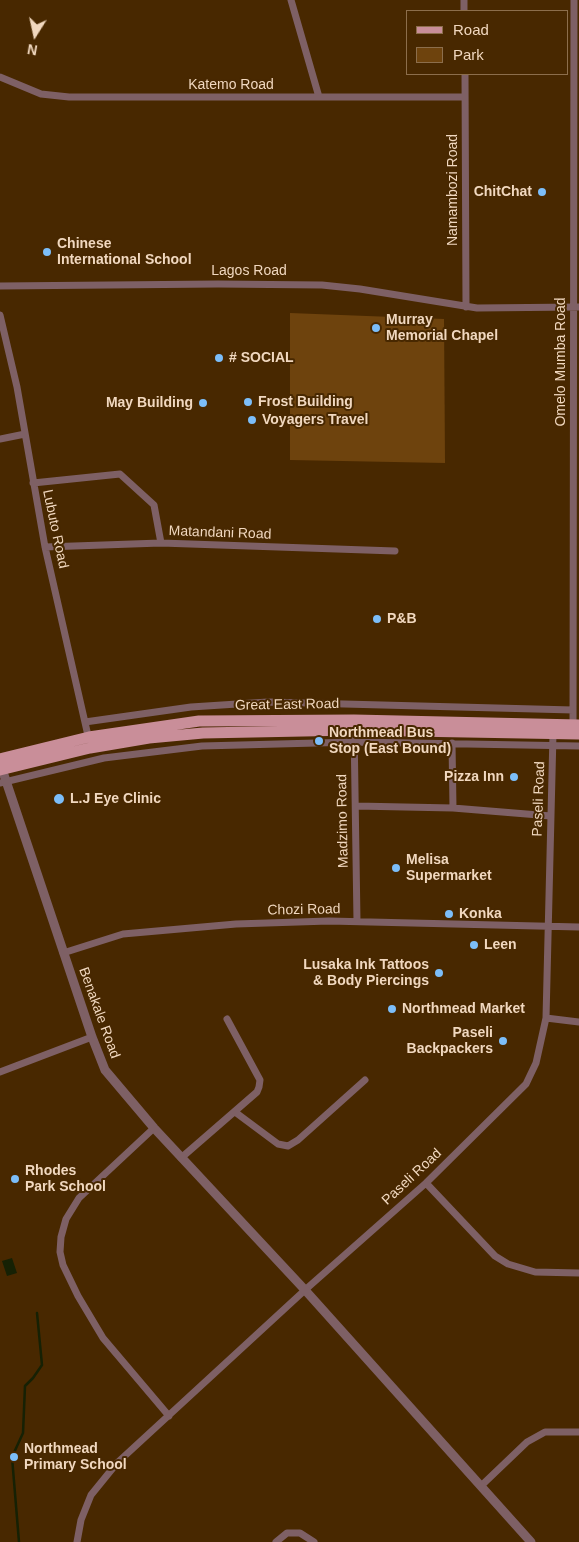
<!DOCTYPE html>
<style>
body{margin:0}
#map{position:relative;width:579px;height:1542px;overflow:hidden;background:#482800;font-family:Arial,sans-serif}
canvas{display:block}
.legend{position:absolute;left:406px;top:10px;width:162px;height:65px;box-sizing:border-box;background:#482800;border:1px solid #8c6e4c;margin:0;padding:6px 9px;list-style:none;font-size:15px;color:#f1d8bf}
.legend li{display:flex;align-items:center;gap:10px;height:25px}
.legend b{width:25px;border:1px solid #8c6e4c}
.north{position:absolute;left:10px;top:10px;width:50px;height:50px;-webkit-text-stroke:4px #482800;paint-order:stroke;rotate:190deg;font-size:14px;font-weight:700;line-height:20px;text-align:center;color:#f1d8bf}
.north::after{content:'';display:block;margin:auto;width:18px;height:22px;background:#f1d8bf;clip-path:polygon(50% 0,100% 100%,50% 72%,0 100%)}
</style>
<div id="map">
<canvas width="579" height="1542"></canvas>
<ul class="legend">
<li><b style="height:6px;background:#c98e99"></b>Road</li>
<li><b style="height:14px;background:#6e430d"></b>Park</li>
</ul>
<div class="north">N</div>
</div>
<script>
const g = document.querySelector('canvas').getContext('2d');
g.lineJoin = 'round';
function paint(path, color) { g.fillStyle = color; g.fill(path, 'evenodd'); }
const shape = rows => new Path2D(rows.map(r => 'M' + r).join(''));
function stroke(path, color, width, dash) { g.strokeStyle = color; g.lineWidth = width; g.lineCap = dash ? 'butt' : 'round'; g.setLineDash(dash || []); g.stroke(path); }
function drawText(font, color, halo, rows, align = 'center') {
  g.font = font + ' Arial,sans-serif'; g.lineWidth = 4; g.setLineDash([]); g.textBaseline = 'middle'; g.strokeStyle = halo; g.fillStyle = color; for (const [text, x, y, turn = 0] of rows) {
    g.save(); g.translate(x, y); g.rotate((+turn || 0) * Math.PI / 180); g.textAlign = isNaN(turn) ? turn : align; if (halo) g.strokeText(text, 0, 0); g.fillText(text, 0, 0); g.restore();
  }
}
const green = shape([
 [290,313,444,319,445,463,290,460]
]);
const water = shape([
 [12,1258,17,1273,7,1276,2,1261]
]);
const stream = shape([
 [19,1542,12,1457,23,1433,25,1386,33,1378,42,1365,37,1313]
]);
const minor = shape([
 [291,0,319,97],
 [464,0,464,11],
 [465,74,466,307],
 [0,77,41,94,69,97,465,97],
 [0,286,218,284,322,285,360,289,477,308,579,307],
 [0,315,17,387,45,547,89,740],
 [0,439,25,434],
 [33,483,120,474,154,505,161,543],
 [45,547,161,543,395,551],
 [85,722,191,707,268,702,573,710],
 [573,725,574,0],
 [354,727,357,921],
 [452,743,453,808],
 [0,783,104,758,202,746,355,742,579,746],
 [356,806,453,808,551,816],
 [63,953,123,934,236,924,329,921,579,927],
 [546,1018,579,1022],
 [0,1072,92,1037],
 [235,1112,278,1144,288,1146,298,1140,365,1080],
 [154,1128,79,1198,66,1219,61,1237,60,1252,63,1265,78,1296,103,1338,169,1416],
 [181,1158,257,1092,259,1087,260,1080,227,1019],
 [426,1183,495,1256,508,1264,535,1272,579,1273],
 [482,1485,527,1442,545,1432,579,1432],
 [77,1542,81,1520,91,1495,117,1463,305,1290,426,1183,526,1084,536,1063,546,1018,553,734],
 [276,1542,287,1533,300,1533,314,1542]
]);
const tertiary = shape([
 [2,769,92,1037,105,1070,154,1128,305,1290,531,1542]
]);
const primary = shape([
 [0,759,89,737,199,721,354,720,579,725],
 [0,770,90,748,149,738,203,733,354,730,579,734]
]);
const markers = [
 [542,192,5,"#7cbef9"],
 [47,252,5,"#7cbef9"],
 [376,328,5,"#7cbef9"],
 [219,358,5,"#7cbef9"],
 [248,402,5,"#7cbef9"],
 [203,403,5,"#7cbef9"],
 [252,420,5,"#7cbef9"],
 [377,619,5,"#7cbef9"],
 [319,741,5,"#7cbef9"],
 [514,777,5,"#7cbef9"],
 [59,799,6,"#7cbef9"],
 [396,868,5,"#7cbef9"],
 [449,914,5,"#7cbef9"],
 [474,945,5,"#7cbef9"],
 [439,973,5,"#7cbef9"],
 [392,1009,5,"#7cbef9"],
 [503,1041,5,"#7cbef9"],
 [15,1179,5,"#7cbef9"],
 [14,1457,5,"#7cbef9"]
];
const streetNames = [
 ["Katemo Road",231,85],
 ["Namambozi Road",453,190,-90],
 ["Lagos Road",249,271],
 ["Omelo Mumba Road",561,362,-90],
 ["Lubuto Road",55,529,78],
 ["Matandani Road",220,533,2],
 ["Great East Road",287,705,-1],
 ["Paseli Road",539,799,-88],
 ["Madzimo Road",343,821,-91],
 ["Chozi Road",304,910,-1],
 ["Benakale Road",99,1013,70],
 ["Paseli Road",412,1177,-43]
];
const poiNames = [
 ["ChitChat",532,192,"right"],
 ["Chinese",57,244],
 ["International School",57,260],
 ["Murray",386,320],
 ["Memorial Chapel",386,336],
 ["# SOCIAL",229,358],
 ["Frost Building",258,402],
 ["May Building",193,403,"right"],
 ["Voyagers Travel",262,420],
 ["P&B",387,619],
 ["Northmead Bus",329,733],
 ["Stop (East Bound)",329,749],
 ["Pizza Inn",504,777,"right"],
 ["L.J Eye Clinic",70,799],
 ["Melisa",406,860],
 ["Supermarket",406,876],
 ["Konka",459,914],
 ["Leen",484,945],
 ["Lusaka Ink Tattoos",429,965,"right"],
 ["& Body Piercings",429,981,"right"],
 ["Northmead Market",402,1009],
 ["Paseli",493,1033,"right"],
 ["Backpackers",493,1049,"right"],
 ["Rhodes",25,1171],
 ["Park School",25,1187],
 ["Northmead",24,1449],
 ["Primary School",24,1465]
];
paint(green, '#6e430d');
paint(water, '#162104');
stroke(stream, '#162104', 2.5);
stroke(minor, '#7e6065', 7);
stroke(tertiary, '#7e6065', 9);
stroke(primary, '#c98e99', 11);
for (const [x, y, r, color] of markers) { const dot = new Path2D(); dot.arc(x, y, r, 0, 2 * Math.PI); g.fillStyle = color; g.fill(dot); stroke(dot, '#482800', 2); }
drawText('14px', '#f1d8bf', '#482800', streetNames);
drawText('bold 14px', '#f1d8bf', '#482800', poiNames, 'left');
</script>
